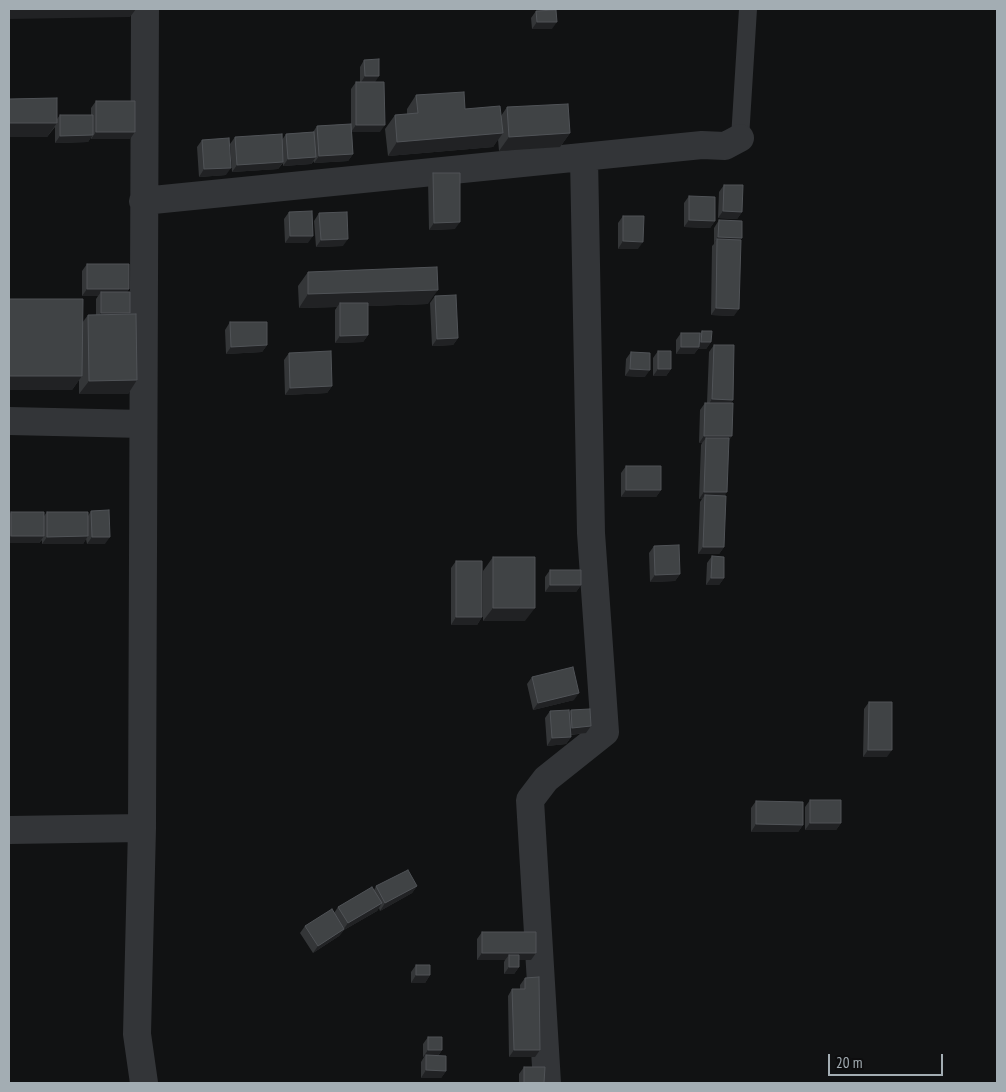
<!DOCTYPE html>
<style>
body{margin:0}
#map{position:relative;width:1006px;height:1092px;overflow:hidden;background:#111213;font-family:"PT Sans Narrow",sans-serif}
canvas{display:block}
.frame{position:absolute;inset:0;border:10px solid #a3adb3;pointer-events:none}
.scale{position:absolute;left:828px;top:1054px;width:115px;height:22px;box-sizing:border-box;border:2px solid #a3adb3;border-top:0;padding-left:6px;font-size:15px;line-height:18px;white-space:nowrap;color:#a3adb3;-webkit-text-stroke:4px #0d0d0e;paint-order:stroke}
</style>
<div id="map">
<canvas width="1006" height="1092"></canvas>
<div class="frame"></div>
<div class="scale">20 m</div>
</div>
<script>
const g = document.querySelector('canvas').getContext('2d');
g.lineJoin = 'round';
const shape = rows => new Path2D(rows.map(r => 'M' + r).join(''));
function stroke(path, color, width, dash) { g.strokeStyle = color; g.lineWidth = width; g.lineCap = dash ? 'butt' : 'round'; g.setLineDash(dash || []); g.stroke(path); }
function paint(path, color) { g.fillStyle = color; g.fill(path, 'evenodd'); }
const service = shape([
 [740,138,748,9]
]);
const minor = shape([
 [143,201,702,145,725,146,740,138],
 [9,421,143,424],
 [9,830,142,828],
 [144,1083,137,1034,142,828,145,9],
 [547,1083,530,800,546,779,605,732,591,533,584,157]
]);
const wall = shape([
 [536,11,552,29,532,29,531,18],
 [364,60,375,82,380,132,352,132,353,154,348,161,314,163,314,161,311,164,283,166,283,163,278,169,232,172,230,144,235,137,282,140,286,134,313,132,317,126,351,124,351,89,356,82,360,82,360,67],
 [416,95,465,109,501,116,507,107,570,133,560,147,499,151,498,139,493,147,388,156,385,129,395,115,407,114,407,109],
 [96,101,130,139,91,139,91,137,88,142,55,143,55,127,47,137,9,137,57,119,60,115,91,115,91,108],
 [202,140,226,175,199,177,197,147],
 [433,173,455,229,429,230,428,180],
 [724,185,742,212,737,219,718,218,719,192],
 [689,196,715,221,710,228,684,227,684,203],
 [289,212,308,243,285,243,284,219],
 [319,213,343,246,316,247,314,221],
 [623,216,638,249,618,249,618,223],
 [719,220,742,238,740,240,734,316,711,315,712,246,714,244,714,228],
 [87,264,129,289,127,292,130,313,129,315,137,380,128,394,79,394,79,380,72,390,82,323,88,315,96,315,96,299,98,296,82,296,82,271],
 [308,272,428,304,368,306,368,335,363,342,335,343,335,310,337,307,299,308,298,286],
 [435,296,458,338,453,345,432,346,430,303],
 [230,322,267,345,262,352,226,354,225,330],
 [702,331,711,342,706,349,698,349,694,354,676,354,676,340,681,333,700,333],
 [714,345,733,400,730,403,725,496,724,547,719,554,698,554,700,502,702,499,699,499,701,445,702,443,699,443,700,410,705,403,707,403,709,352],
 [658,351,671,369,666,376,653,376,653,358],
 [631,352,645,377,625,376,626,359],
 [289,353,332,386,327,393,285,395,284,360],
 [626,466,661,490,656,497,621,497,621,473],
 [9,496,9,515,11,512,44,516,47,512,88,516,91,511,105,544,87,544,86,539,83,544,42,544,42,540,39,543,9,543],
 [654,546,680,574,675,581,650,582,649,553],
 [712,556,724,578,719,585,706,585,707,563],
 [493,557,525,621,483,621,483,571],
 [456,561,482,617,477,625,451,625,451,568],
 [550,570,581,585,576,592,545,592,545,577],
 [532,677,574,700,533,710,527,684],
 [869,702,887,757,863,757,864,709],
 [571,710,591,726,586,733,571,735,571,737,566,744,547,746,545,718,550,711,569,712],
 [810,800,841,823,836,830,805,830,805,807],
 [756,801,803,825,798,832,751,832,751,808],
 [376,886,417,886,412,893,380,911,379,908,377,911,344,930,339,936,313,953,300,933,305,926,334,913,338,907,374,890],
 [482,932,536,953,531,960,519,960,519,967,514,974,504,974,504,962,505,960,477,960,477,939],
 [416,965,430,975,425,983,411,983,411,972],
 [525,978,540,1050,535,1057,509,1057,508,996,512,989,520,989,520,985],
 [428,1037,442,1050,438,1056,446,1071,441,1078,421,1078,421,1062,424,1057,423,1057,423,1044],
 [524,1067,544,1083,519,1083,519,1074]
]);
const shadedWall = shape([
 [11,9,136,9,130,17,9,19,9,12],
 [537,22,557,22,552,29,532,29],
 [365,76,379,76,374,84,360,84],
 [9,123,57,123,47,137,9,137],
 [356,125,385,125,380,132,351,132],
 [96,132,135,132,130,139,91,139],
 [503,133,493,147,388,156,397,142],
 [570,133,560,147,499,151,509,137],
 [93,135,88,142,55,143,60,136],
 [353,154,348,161,314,163,319,156],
 [316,157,311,164,283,166,288,159],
 [283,162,278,169,232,172,237,165],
 [231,168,226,175,199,177,204,169],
 [723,211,742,212,737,219,718,218],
 [689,220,715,221,710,228,684,227],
 [460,222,455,229,429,230,434,223],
 [290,236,313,236,308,243,285,243],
 [718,237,742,238,737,245,717,239,713,244],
 [348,239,343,246,316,247,321,240],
 [623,241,643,242,638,249,618,249],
 [87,289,129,289,124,296,101,292,98,296,82,296],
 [438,290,428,304,340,307,340,303,337,307,299,308,308,294],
 [716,308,739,309,734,316,711,315],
 [101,313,130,313,125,320,96,320],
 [368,335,363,342,335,343,340,336],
 [458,338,453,345,432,346,437,339],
 [701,342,711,342,706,349,698,349,694,354,676,354,681,347,697,347],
 [267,345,262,352,226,354,231,347],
 [630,369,650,370,645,377,625,376],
 [658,369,671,369,666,376,653,376],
 [9,376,82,376,72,390,9,390],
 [137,380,128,394,79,394,89,381],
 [332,386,327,393,285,395,290,388],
 [712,399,733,400,728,407,707,407],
 [704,436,732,436,727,444,706,438,702,443,699,443],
 [626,490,661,490,656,497,621,497],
 [704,492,727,492,722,500,705,495,702,499,699,499],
 [11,536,44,536,39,543,9,543,9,539],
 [88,536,83,544,42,544,47,537],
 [92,537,110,537,105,544,87,544],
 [703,547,724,547,719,554,698,554],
 [680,574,675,581,650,582,655,575],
 [711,578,724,578,719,585,706,585],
 [550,585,581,585,576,592,545,592],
 [493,608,535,608,525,621,483,621],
 [456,617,482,617,477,625,451,625],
 [579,693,574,700,533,710,538,703],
 [591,726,586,733,567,735,572,728],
 [571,737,566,744,547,746,552,738],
 [868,750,892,750,887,757,863,757],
 [810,823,841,823,836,830,805,830],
 [756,824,803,825,798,832,751,832],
 [417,886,412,893,380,911,385,903],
 [382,903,377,911,344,930,339,936,313,953,318,946,343,930,348,923],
 [482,953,536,953,531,960,509,960,509,955,505,960,477,960],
 [509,967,519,967,514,974,504,974],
 [416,975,430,975,425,983,411,983],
 [428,1050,442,1050,437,1057,426,1055,424,1057,423,1057],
 [514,1050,540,1050,535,1057,509,1057],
 [426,1070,446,1071,441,1078,421,1078]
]);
const building = shape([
 [556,10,557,22,537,22,536,11,556,10],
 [379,59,379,76,365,76,364,60,379,59],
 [356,82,384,82,385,125,356,125,356,82],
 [464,92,465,109,500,106,503,133,397,142,395,115,418,113,416,95,464,92],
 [57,98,57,123,9,123,9,99,57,98],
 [96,101,135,101,135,132,96,132,96,101],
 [568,104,570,133,509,137,507,107,568,104],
 [60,115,93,115,93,135,60,136,60,115],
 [351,124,353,154,319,156,317,126,351,124],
 [314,132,316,157,288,159,286,134,314,132],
 [282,134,283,162,237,165,235,137,282,134],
 [229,138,231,168,204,169,202,140,229,138],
 [433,173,460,173,460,222,434,223,433,173],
 [724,185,743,185,742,212,723,211,724,185],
 [689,196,715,197,715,221,689,220,689,196],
 [312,211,313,236,290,236,289,212,312,211],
 [347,212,348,239,321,240,319,213,347,212],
 [623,216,644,216,643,242,623,241,623,216],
 [719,220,742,221,742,238,718,237,719,220],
 [717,239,741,240,739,309,716,308,717,239],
 [87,264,129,264,129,289,87,289,87,264],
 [437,267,438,290,308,294,308,272,437,267],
 [101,292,130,292,130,313,101,313,101,292],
 [456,295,458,338,437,339,435,296,456,295],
 [9,299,83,299,82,376,9,376,9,299],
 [340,303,368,303,368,335,340,336,340,303],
 [136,314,137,380,89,381,88,315,136,314],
 [230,322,267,322,267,345,231,347,230,322],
 [702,331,712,331,711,342,701,342,702,331],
 [681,333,700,333,699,347,681,347,681,333],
 [714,345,734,345,733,400,712,399,714,345],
 [331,351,332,386,290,388,289,353,331,351],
 [658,351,671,351,671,369,658,369,658,351],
 [631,352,650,353,650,370,630,369,631,352],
 [705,403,733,403,732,436,704,436,705,403],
 [706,438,729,438,727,492,704,492,706,438],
 [626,466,661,466,661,490,626,490,626,466],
 [705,495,726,496,724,547,703,547,705,495],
 [109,510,110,537,92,537,91,511,109,510],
 [11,512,44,512,44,536,11,536,11,512],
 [47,512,88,512,88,536,47,537,47,512],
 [679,545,680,574,655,575,654,546,679,545],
 [712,556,724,557,724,578,711,578,712,556],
 [493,557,535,557,535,608,493,608,493,557],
 [456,561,482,561,482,617,456,617,456,561],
 [550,570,581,570,581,585,550,585,550,570],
 [573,667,579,693,538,703,532,677,573,667],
 [869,702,892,702,892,750,868,750,869,702],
 [590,709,591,726,572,728,571,710,590,709],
 [569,710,571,737,552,738,550,711,569,710],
 [810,800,841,800,841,823,810,823,810,800],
 [756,801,803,802,803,825,756,824,756,801],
 [408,870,417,886,385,903,376,886,408,870],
 [372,887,382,903,348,923,338,907,372,887],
 [332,909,344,929,318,946,305,926,332,909],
 [482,932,536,932,536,953,482,953,482,932],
 [509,955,519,955,519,967,509,967,509,955],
 [416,965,430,965,430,975,416,975,416,965],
 [539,977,540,1050,514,1050,512,989,525,989,525,978,539,977],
 [428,1037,442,1037,442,1050,428,1050,428,1037],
 [426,1055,446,1056,446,1071,426,1070,426,1055],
 [524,1067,545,1067,544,1083,524,1083,524,1067]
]);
stroke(service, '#333538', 18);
stroke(minor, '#333538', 28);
paint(wall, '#343638');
paint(shadedWall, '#212224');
paint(building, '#404345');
stroke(building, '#505357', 1);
</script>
